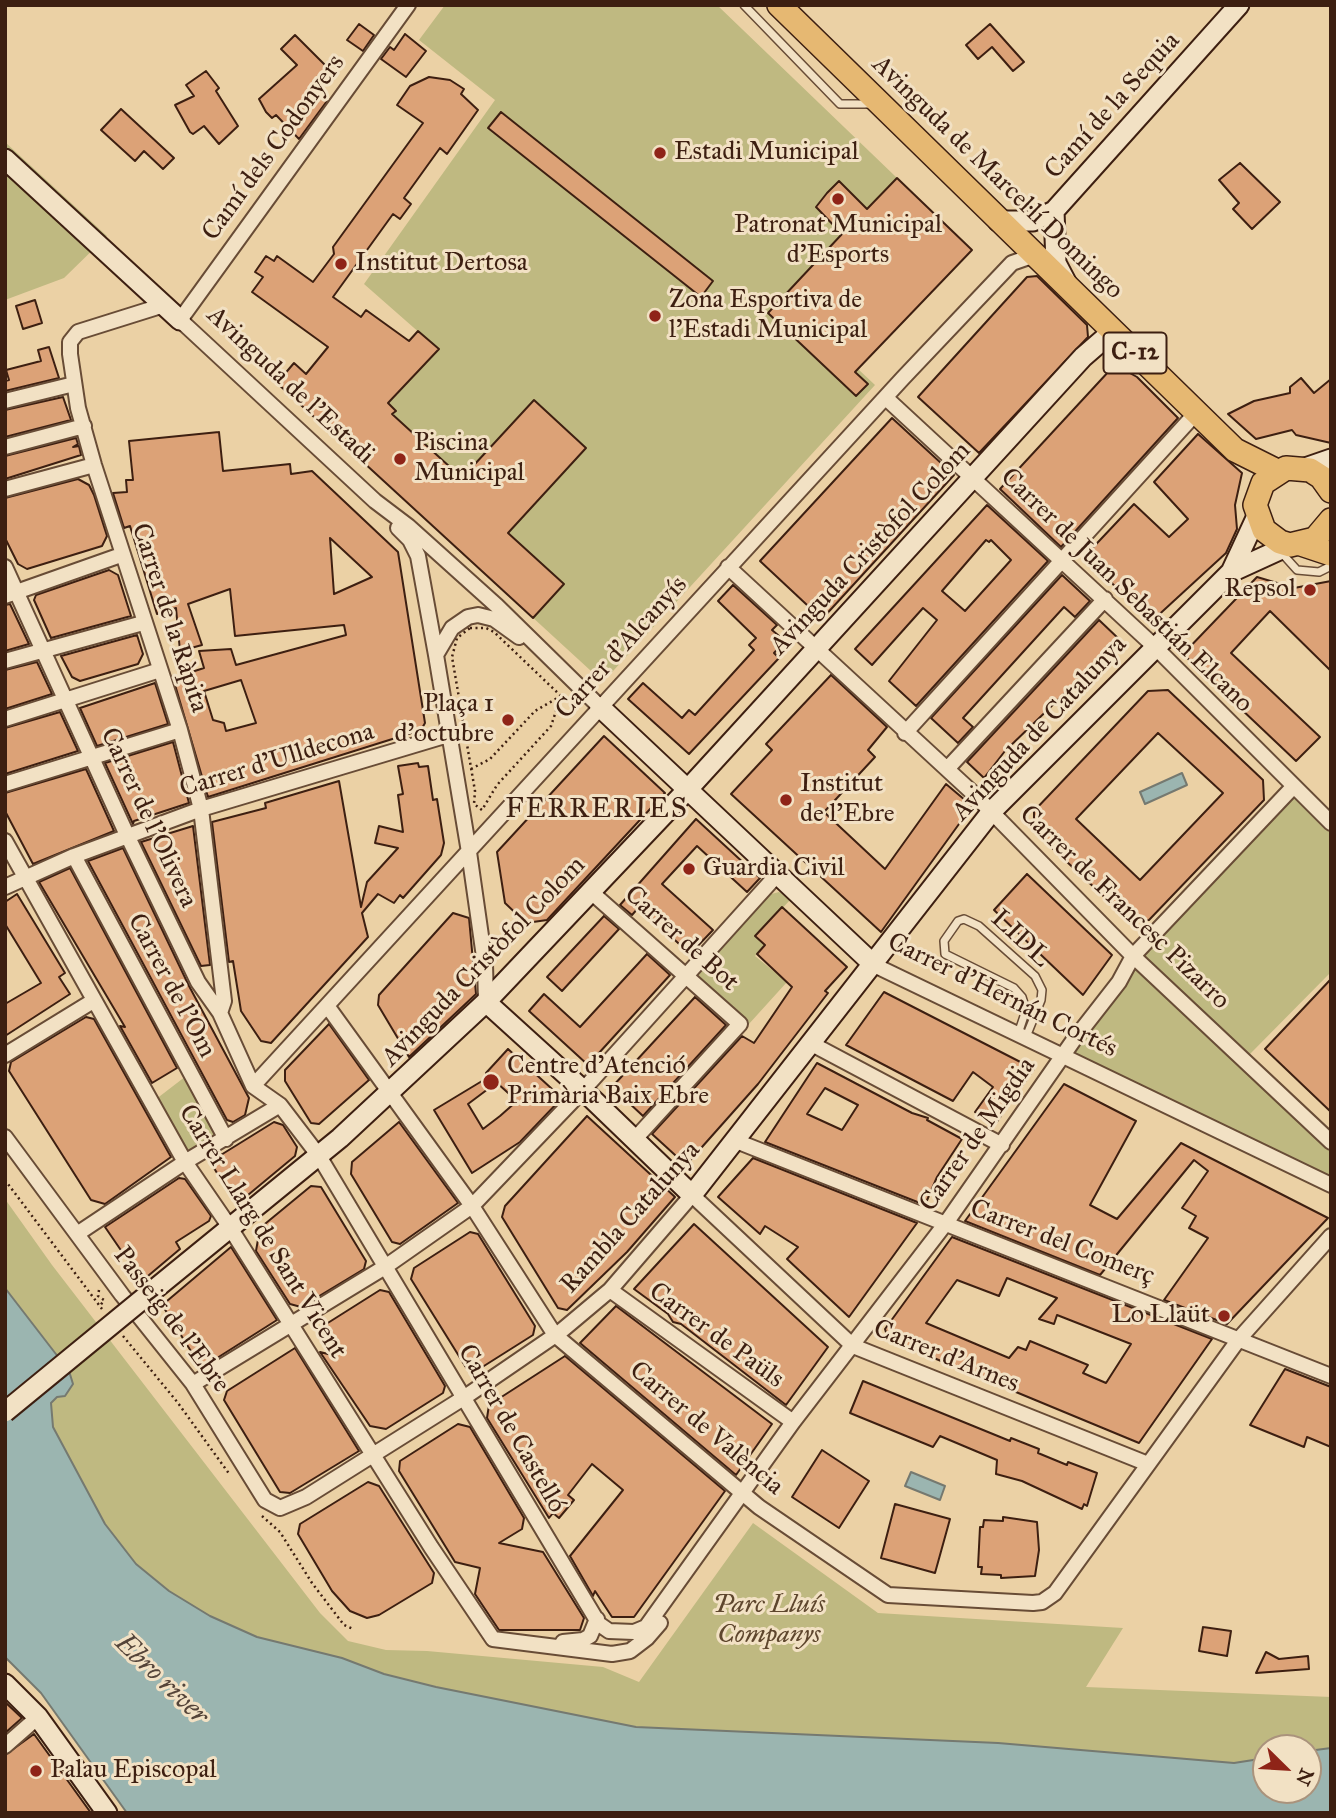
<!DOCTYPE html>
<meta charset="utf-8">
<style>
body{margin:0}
#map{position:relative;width:1336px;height:1818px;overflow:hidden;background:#ebd1a5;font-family:"IM FELL Great Primer",serif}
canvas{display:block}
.frame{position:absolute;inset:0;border:7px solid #3d1f11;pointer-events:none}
.north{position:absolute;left:1252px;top:1734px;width:70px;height:70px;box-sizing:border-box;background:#f2e1c4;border:2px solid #aa937c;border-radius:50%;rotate:114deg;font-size:19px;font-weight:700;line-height:28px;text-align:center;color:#3d1f11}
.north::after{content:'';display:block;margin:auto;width:24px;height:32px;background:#8f2418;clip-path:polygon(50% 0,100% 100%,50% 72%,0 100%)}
</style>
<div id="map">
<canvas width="1336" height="1818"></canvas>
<div class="frame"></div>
<div class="north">N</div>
</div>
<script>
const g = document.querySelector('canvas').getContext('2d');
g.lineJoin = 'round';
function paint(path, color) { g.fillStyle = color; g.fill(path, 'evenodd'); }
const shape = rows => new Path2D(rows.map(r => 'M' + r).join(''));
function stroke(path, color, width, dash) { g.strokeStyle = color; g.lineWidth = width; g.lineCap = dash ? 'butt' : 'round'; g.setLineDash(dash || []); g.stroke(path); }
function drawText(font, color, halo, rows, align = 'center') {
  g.font = font + ' "IM FELL Great Primer",serif'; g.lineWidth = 6; g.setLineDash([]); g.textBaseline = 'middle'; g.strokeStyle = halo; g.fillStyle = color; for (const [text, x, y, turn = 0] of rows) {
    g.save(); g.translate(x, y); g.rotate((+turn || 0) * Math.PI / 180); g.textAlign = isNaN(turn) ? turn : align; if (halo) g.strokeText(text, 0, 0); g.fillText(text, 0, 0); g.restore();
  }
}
const green = shape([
 [445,5,717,5,972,250,858,369,875,385,603,682,348,448,438,349,364,284,495,100,419,40],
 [5,142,107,236,64,278,5,300],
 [1293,787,1331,823,1331,972,1250,1054,1147,968,1331,1143,1331,1185,1063,1056,1119,982],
 [779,892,791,899,760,932,769,941,755,956,787,982,748,1025,695,974,764,896],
 [190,1073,226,1139,185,1162,151,1103],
 [5,1199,52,1265,320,1613,348,1641,386,1650,427,1651,603,1667,639,1682,753,1523,878,1613,1123,1628,1086,1687,1331,1697,1331,1748,1308,1751,1308,1748,1266,1748,1266,1758,1234,1763,998,1743,636,1727,436,1687,384,1674,342,1658,257,1637,210,1616,169,1591,136,1564,105,1524,53,1427,51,1403,69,1371,5,1288]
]);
const water = shape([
 [1182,773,1187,785,1145,804,1140,792,1182,773],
 [5,1288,69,1371,73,1384,65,1396,57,1397,51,1403,53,1427,105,1524,136,1564,169,1591,210,1616,257,1637,342,1658,384,1674,436,1687,636,1727,998,1743,1234,1763,1266,1758,1266,1790,1308,1790,1308,1751,1331,1748,1331,1813,127,1813,41,1693,5,1657,5,1288],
 [911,1472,945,1486,940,1500,905,1486,911,1472]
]);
const building = shape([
 [359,24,374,35,363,51,347,40,359,24],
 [990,24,1024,62,1013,71,992,47,978,59,966,45,990,24],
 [405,34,426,51,406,77,381,59,390,47,394,50,405,34],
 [295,35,331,71,316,93,327,101,299,139,276,115,272,118,266,112,259,99,297,65,281,49,295,35],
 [206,71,219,88,216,91,238,126,219,144,204,126,193,134,190,132,175,105,194,96,186,85,206,71],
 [429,77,450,80,464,89,461,94,478,110,447,154,440,148,404,198,411,204,400,219,393,214,333,297,361,317,366,310,409,341,418,331,439,349,388,403,396,411,392,414,462,478,534,400,586,448,508,533,564,584,533,618,277,383,294,363,306,374,328,347,252,292,263,277,255,272,266,256,274,261,277,256,313,282,334,254,333,247,423,123,397,105,410,86,429,77],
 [121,109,174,158,163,169,144,151,135,161,101,130,121,109],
 [501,112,713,281,701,297,488,128,501,112],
 [1240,163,1280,202,1252,229,1233,209,1239,203,1219,180,1240,163],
 [897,178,972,250,855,372,868,384,856,396,768,313,842,234,816,207,827,193,839,181,867,209,897,178],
 [1037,276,1087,325,1088,337,979,453,918,397,1027,277,1037,276],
 [35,300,42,323,23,329,16,306,35,300],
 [49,347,59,378,5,391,5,381,9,380,6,370,41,361,38,350,49,347],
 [1119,367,1137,377,1178,418,1061,547,1000,489,1110,370,1119,367],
 [1301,378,1314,393,1331,379,1331,443,1296,435,1292,430,1256,439,1228,414,1254,401,1290,393,1290,387,1301,378],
 [63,397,71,420,5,437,5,410,63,397],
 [892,418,954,475,822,619,760,561,892,418],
 [219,432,223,471,290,464,291,474,312,471,398,552,425,723,421,730,208,797,173,678,204,668,199,651,231,649,236,665,346,635,344,625,235,636,230,589,188,604,202,645,180,651,176,608,157,614,130,526,124,528,113,493,127,492,126,480,133,480,129,441,219,432],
 [330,538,372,577,334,594,330,538],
 [241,680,256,723,226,731,224,723,213,720,204,691,241,680],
 [1198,434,1242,473,1235,505,1237,529,1226,553,1152,621,1084,557,1134,504,1169,537,1188,519,1154,482,1198,434],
 [76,438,78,444,73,447,79,446,81,455,5,479,5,456,76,438],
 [78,479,89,485,94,495,107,536,102,546,27,569,18,564,5,538,5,498,78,479],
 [987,505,1048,561,916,706,889,681,937,620,923,608,872,665,855,649,987,505],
 [986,540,989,542,991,540,1011,560,965,611,942,591,986,540],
 [109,570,118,575,131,616,51,638,34,600,36,595,109,570],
 [1062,575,1090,601,1075,617,1064,607,963,718,973,727,958,743,931,718,1062,575],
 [1257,577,1294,588,1331,581,1331,671,1270,611,1231,653,1320,737,1296,761,1183,654,1257,577],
 [733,585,777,625,772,630,785,641,774,653,779,658,689,754,628,699,643,683,682,718,689,710,695,715,754,650,749,645,756,638,718,601,733,585],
 [10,604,29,644,5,651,5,605,10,604],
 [1099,620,1120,640,1005,751,984,778,967,762,1099,620],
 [137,635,143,654,138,664,80,681,72,677,61,656,137,635],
 [37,662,52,694,5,709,5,670,37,662],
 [831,675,887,727,868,750,875,757,824,812,885,869,946,784,972,806,881,932,731,794,772,750,766,744,831,675],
 [155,683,168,724,97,746,80,708,155,683],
 [1168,690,1263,780,1264,800,1149,920,1130,921,1034,831,1034,811,1148,691,1168,690],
 [1158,733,1223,793,1140,880,1076,819,1158,733],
 [60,712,78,751,5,774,5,728,60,712],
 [604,736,665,793,547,920,526,923,505,903,497,852,604,736],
 [173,742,189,803,134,821,133,824,105,763,173,742],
 [418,763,419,767,428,766,433,800,437,799,444,843,441,855,403,898,400,895,394,903,378,894,362,913,368,937,271,1043,261,1041,241,1011,233,961,229,962,212,822,266,808,265,803,339,781,361,907,367,882,398,848,375,843,379,826,403,832,398,795,403,794,398,766,418,763],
 [86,769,114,831,33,864,5,811,5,793,86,769],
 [696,819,760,878,747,892,697,846,662,884,713,930,690,954,639,907,632,915,620,905,696,819],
 [193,826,210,965,201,966,141,842,193,826],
 [123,848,189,986,249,1098,245,1115,233,1122,227,1120,88,861,123,848],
 [70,868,177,1068,152,1083,120,1026,125,1027,39,882,70,868],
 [1027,874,1112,955,1083,995,994,910,1027,874],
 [17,894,65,973,59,977,70,994,5,1036,5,1004,41,983,5,924,5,902,17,894],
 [782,907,847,967,825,991,828,993,758,1084,686,1165,652,1134,742,1036,754,1043,792,987,757,954,765,945,755,936,782,907],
 [453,913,469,918,476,994,409,1057,378,1005,379,995,453,913],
 [604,916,619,929,562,991,547,977,604,916],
 [647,954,670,975,588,1065,529,1011,544,994,580,1027,647,954],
 [1331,979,1331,1112,1265,1049,1331,979],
 [884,992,1034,1069,996,1123,975,1112,993,1087,973,1072,953,1101,846,1045,884,992],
 [695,997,726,1025,643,1116,612,1087,695,997],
 [86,1017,94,1019,171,1157,105,1204,91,1200,9,1071,11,1062,86,1017],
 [329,1024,369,1080,319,1124,311,1123,285,1081,285,1070,329,1024],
 [508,1049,562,1098,520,1142,472,1173,434,1110,487,1078,492,1086,468,1104,483,1129,500,1116,517,1101,486,1073,508,1049],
 [817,1063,912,1113,928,1118,927,1120,962,1139,937,1177,925,1205,765,1142,817,1063],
 [825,1088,858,1105,842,1130,807,1114,825,1088],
 [1064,1084,1136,1121,1090,1205,1117,1219,1181,1143,1328,1218,1227,1324,1164,1300,1208,1238,1189,1228,1196,1216,1182,1208,1208,1171,1194,1160,1100,1275,965,1221,1064,1084],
 [587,1116,675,1197,627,1252,567,1310,558,1308,502,1217,505,1206,587,1116],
 [274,1122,283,1125,297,1147,295,1156,242,1200,232,1198,214,1168,216,1158,274,1122],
 [399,1122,458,1203,400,1244,392,1242,351,1174,352,1162,399,1122],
 [753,1158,917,1223,849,1317,787,1259,798,1247,765,1226,760,1234,718,1197,753,1158],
 [179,1178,185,1179,211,1216,209,1221,176,1242,180,1249,142,1281,105,1227,179,1178],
 [311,1186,321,1187,366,1261,364,1269,301,1307,290,1304,256,1251,260,1228,311,1186],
 [694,1224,828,1347,786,1405,681,1324,673,1322,668,1314,634,1289,694,1224],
 [470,1232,478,1234,535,1326,533,1335,476,1371,467,1369,411,1279,414,1268,470,1232],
 [952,1237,1212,1339,1139,1443,888,1339,885,1329,952,1237],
 [1007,1278,1057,1298,1039,1319,1054,1324,1057,1315,1131,1344,1106,1383,1083,1373,1088,1365,1030,1341,1026,1350,1018,1347,1009,1358,926,1323,957,1280,999,1296,1007,1278],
 [231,1247,277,1320,206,1365,199,1364,164,1308,167,1301,231,1247],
 [380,1290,389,1292,445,1386,443,1393,386,1429,370,1426,320,1352,332,1355,321,1334,323,1326,380,1290],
 [616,1306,772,1424,736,1475,580,1343,616,1306],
 [295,1348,359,1451,290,1493,280,1492,224,1400,227,1391,295,1348],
 [565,1356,725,1491,634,1617,612,1617,595,1591,593,1596,570,1556,623,1490,592,1464,568,1495,574,1500,559,1518,553,1513,549,1518,487,1418,489,1405,565,1356],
 [1285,1369,1331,1387,1331,1447,1307,1437,1304,1447,1250,1425,1285,1369],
 [863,1381,1010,1441,1011,1438,1039,1449,1038,1453,1067,1465,1068,1462,1097,1473,1087,1506,1084,1504,1082,1509,1022,1481,996,1474,997,1460,940,1436,933,1447,850,1413,863,1381],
 [458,1424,470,1427,524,1518,522,1529,499,1543,543,1552,584,1618,580,1630,499,1630,475,1594,480,1568,455,1562,399,1471,400,1461,458,1424],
 [822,1450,869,1481,839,1528,792,1497,822,1450],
 [368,1482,379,1486,434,1573,432,1583,379,1615,367,1618,350,1611,332,1591,298,1534,300,1524,368,1482],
 [895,1504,950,1519,935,1573,881,1558,895,1504],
 [1003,1517,1037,1522,1039,1550,1035,1576,1001,1578,1001,1575,981,1574,982,1567,978,1567,980,1527,983,1527,984,1520,1003,1521,1003,1517],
 [1203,1627,1231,1631,1227,1656,1199,1651,1203,1627],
 [1266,1652,1279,1659,1308,1656,1309,1669,1256,1673,1266,1652],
 [5,1702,22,1718,5,1733,5,1702],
 [34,1734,91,1813,5,1813,5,1755,34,1734]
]);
const path = shape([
 [470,628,486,628,494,632,561,696,551,726,497,785,482,810,474,804,475,791,452,657,457,638,470,628],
 [471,769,490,759,535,711,559,697],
 [5,1180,102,1309],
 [99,1290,98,1296,104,1300,100,1306],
 [123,1336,178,1403,230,1475],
 [262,1516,280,1532,312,1583,344,1625,353,1629]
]);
const lane = shape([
 [744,5,840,104,873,104],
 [1279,550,1297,570,1319,572,1331,566],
 [1018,1034,1026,1010,1022,997,1014,988,945,954,944,941,958,921,964,919,979,926,1035,976,1042,990,1041,1000,1026,1037]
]);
const street = shape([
 [408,5,180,320,375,501,408,526,497,606,600,707],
 [164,305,78,332,70,342,70,354,78,408,94,465,180,730,201,809,224,1001,220,1013],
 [886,398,1154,646,1331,823],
 [5,401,74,384],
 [5,447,84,426],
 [5,489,94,465],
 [398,528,410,540,418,556,436,655,469,852,485,964,486,1002],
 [5,567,127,835,198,982,220,1013,253,1086],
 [728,567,975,795,1133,956,1331,1142],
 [5,596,121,555],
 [436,655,452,628,468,617,478,615,494,619,519,637],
 [5,661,143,623],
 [5,719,160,670],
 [905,733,1196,413],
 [947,769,1105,599],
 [5,784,180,730],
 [5,841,185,1162,229,1226,431,1547,493,1639,612,1654,630,1651,647,1638,660,1623],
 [74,856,226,1139],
 [5,887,74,856,201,809,448,735],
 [590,891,740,1024,634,1140],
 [874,965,1331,1185],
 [328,1007,472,1206,555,1335,759,1507,888,1595,1033,1603,1042,1602,1055,1593,1239,1339,1331,1236],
 [812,1044,1002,1145],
 [5,1055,93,1001],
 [253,1086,280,1105,319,1156,599,1624,609,1631,634,1632,646,1627,793,1422,946,1223,1073,1041,1119,982,1133,956,1293,787],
 [253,1086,903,378,1012,263,1035,255],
 [5,1137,122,1295,193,1384,265,1500,280,1508,306,1497,465,1397,560,1332,610,1290,692,1195,853,1346,1148,1464],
 [736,1141,1331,1376],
 [77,1234,185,1162,280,1105],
 [610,1290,793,1422],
 [193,1384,385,1267,472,1206,583,1090,776,876],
 [563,1642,583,1640,590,1636,597,1619],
 [5,1746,38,1717]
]);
const secondary = shape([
 [5,159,180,320],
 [1054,211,1056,263,1066,282],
 [998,221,1033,221,1054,211,1239,5],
 [1305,468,1331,459],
 [1231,572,1257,516],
 [600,707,874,965],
 [486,1002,583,1090,692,1195,992,811,1231,572,1290,545],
 [150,1293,340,1138,486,1002,689,788,1083,357,1113,331],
 [5,1684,38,1717,107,1813]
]);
const primary = shape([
 [779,5,1235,450,1277,471],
 [1331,491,1321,477,1310,470,1286,468,1263,483,1255,505,1264,530,1280,542,1290,545,1315,539,1331,520],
 [1301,544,1331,554]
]);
const secondaryBridge = shape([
 [5,1412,150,1293]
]);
const markers = [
 [660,153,7,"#8f2418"],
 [838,199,7,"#8f2418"],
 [341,264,7,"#8f2418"],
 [655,316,7,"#8f2418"],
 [400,459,7,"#8f2418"],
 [1310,590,7,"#8f2418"],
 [508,720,7,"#8f2418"],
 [786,800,7,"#8f2418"],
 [689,869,7,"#8f2418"],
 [491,1082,9,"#8f2418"],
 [1224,1316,7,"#8f2418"],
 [36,1771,7,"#8f2418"]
];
const shields = [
 [1135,353,63]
];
const shieldNames = [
 ["C-12",1135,353]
];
const streetNames = [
 ["Camí de la Sequia",1113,106,-48],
 ["Camí dels Codonyers",274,148,-54],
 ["Avinguda de Marcel·lí Domingo",997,178,44],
 ["Avinguda de l'Estadi",290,386,43],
 ["Avinguda Cristòfol Colom",871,549,-47],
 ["Carrer de Juan Sebastián Elcano",1126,591,44],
 ["Carrer de la Ràpita",169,618,72],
 ["Carrer d'Alcanyís",622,648,-48],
 ["Avinguda de Catalunya",1040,729,-47],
 ["Carrer d'Ulldecona",277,761,-17],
 ["Carrer de l'Olivera",148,818,65],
 ["Carrer de Francesc Pizarro",1124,908,44],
 ["Carrer de Bot",681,939,42],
 ["LIDL",1020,939,43],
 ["Avinguda Cristòfol Colom",484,962,-46],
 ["Carrer de l'Om",171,986,62],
 ["Carrer d'Hernán Cortés",1002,996,26],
 ["Carrer de Migdia",978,1135,-55],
 ["Rambla Catalunya",631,1218,-48],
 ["Carrer Llarg de Sant Vicent",262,1232,58],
 ["Carrer del Comerç",1062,1243,21],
 ["Passeig de l'Ebre",171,1320,53],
 ["Carrer de Paüls",716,1336,36],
 ["Carrer d'Arnes",946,1357,22],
 ["Carrer de Castelló",511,1429,60],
 ["Carrer de València",706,1429,40]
];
const poiNames = [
 ["Estadi Municipal",674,153],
 ["Patronat Municipal",838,226,"center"],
 ["d'Esports",838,256,"center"],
 ["Institut Dertosa",355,264],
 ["Zona Esportiva de",669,301],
 ["l'Estadi Municipal",669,331],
 ["Piscina",414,444],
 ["Municipal",414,474],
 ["Repsol",1296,590,"right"],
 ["Plaça 1",494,705,"right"],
 ["d'octubre",494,735,"right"],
 ["Institut",800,785],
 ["de l'Ebre",800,815],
 ["Guardia Civil",703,869],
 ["Centre d'Atenció",507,1067],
 ["Primària Baix Ebre",507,1097],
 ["Lo Llaüt",1210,1316,"right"],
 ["Palau Episcopal",50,1771]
];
const parkNames = [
 ["Parc Lluís",769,1606],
 ["Companys",769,1636]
];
const neighbourhoodNames = [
 ["FERRERIES",597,810]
];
const waterNames = [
 ["Ebro river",161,1680,44]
];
paint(green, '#bfb981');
paint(water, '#9bb5b0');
stroke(water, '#757970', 2);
paint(building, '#dca277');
stroke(building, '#3d1f11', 2);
stroke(lane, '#684c36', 10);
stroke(street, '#684c36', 18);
stroke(secondary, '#3d1f11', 23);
stroke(primary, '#3d1f11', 26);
stroke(path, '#3d1f11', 2.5, [2, 3.5]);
stroke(lane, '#f2e1c4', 7);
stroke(street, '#f2e1c4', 14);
stroke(secondary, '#f2e1c4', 19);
stroke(primary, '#e6b872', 23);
stroke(secondaryBridge, '#3d1f11', 23, []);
stroke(secondaryBridge, '#f2e1c4', 19);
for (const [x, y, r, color] of markers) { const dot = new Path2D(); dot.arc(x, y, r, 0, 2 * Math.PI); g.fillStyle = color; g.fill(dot); stroke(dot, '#f2e1c4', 2.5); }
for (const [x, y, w] of shields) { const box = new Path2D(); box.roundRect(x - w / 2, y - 20.5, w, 41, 5); g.fillStyle = '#f2e1c4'; g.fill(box); stroke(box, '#3d1f11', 2); }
drawText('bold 24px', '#3d1f11', null, shieldNames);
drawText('26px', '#3d1f11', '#f2e1c4', streetNames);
drawText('26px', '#3d1f11', '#f2e1c4', poiNames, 'left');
drawText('italic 26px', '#5e462d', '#f2e1c4', parkNames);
g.letterSpacing = '2px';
drawText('28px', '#3d1f11', '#f2e1c4', neighbourhoodNames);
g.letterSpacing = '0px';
drawText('italic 28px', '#544439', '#f2e1c4', waterNames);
</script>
